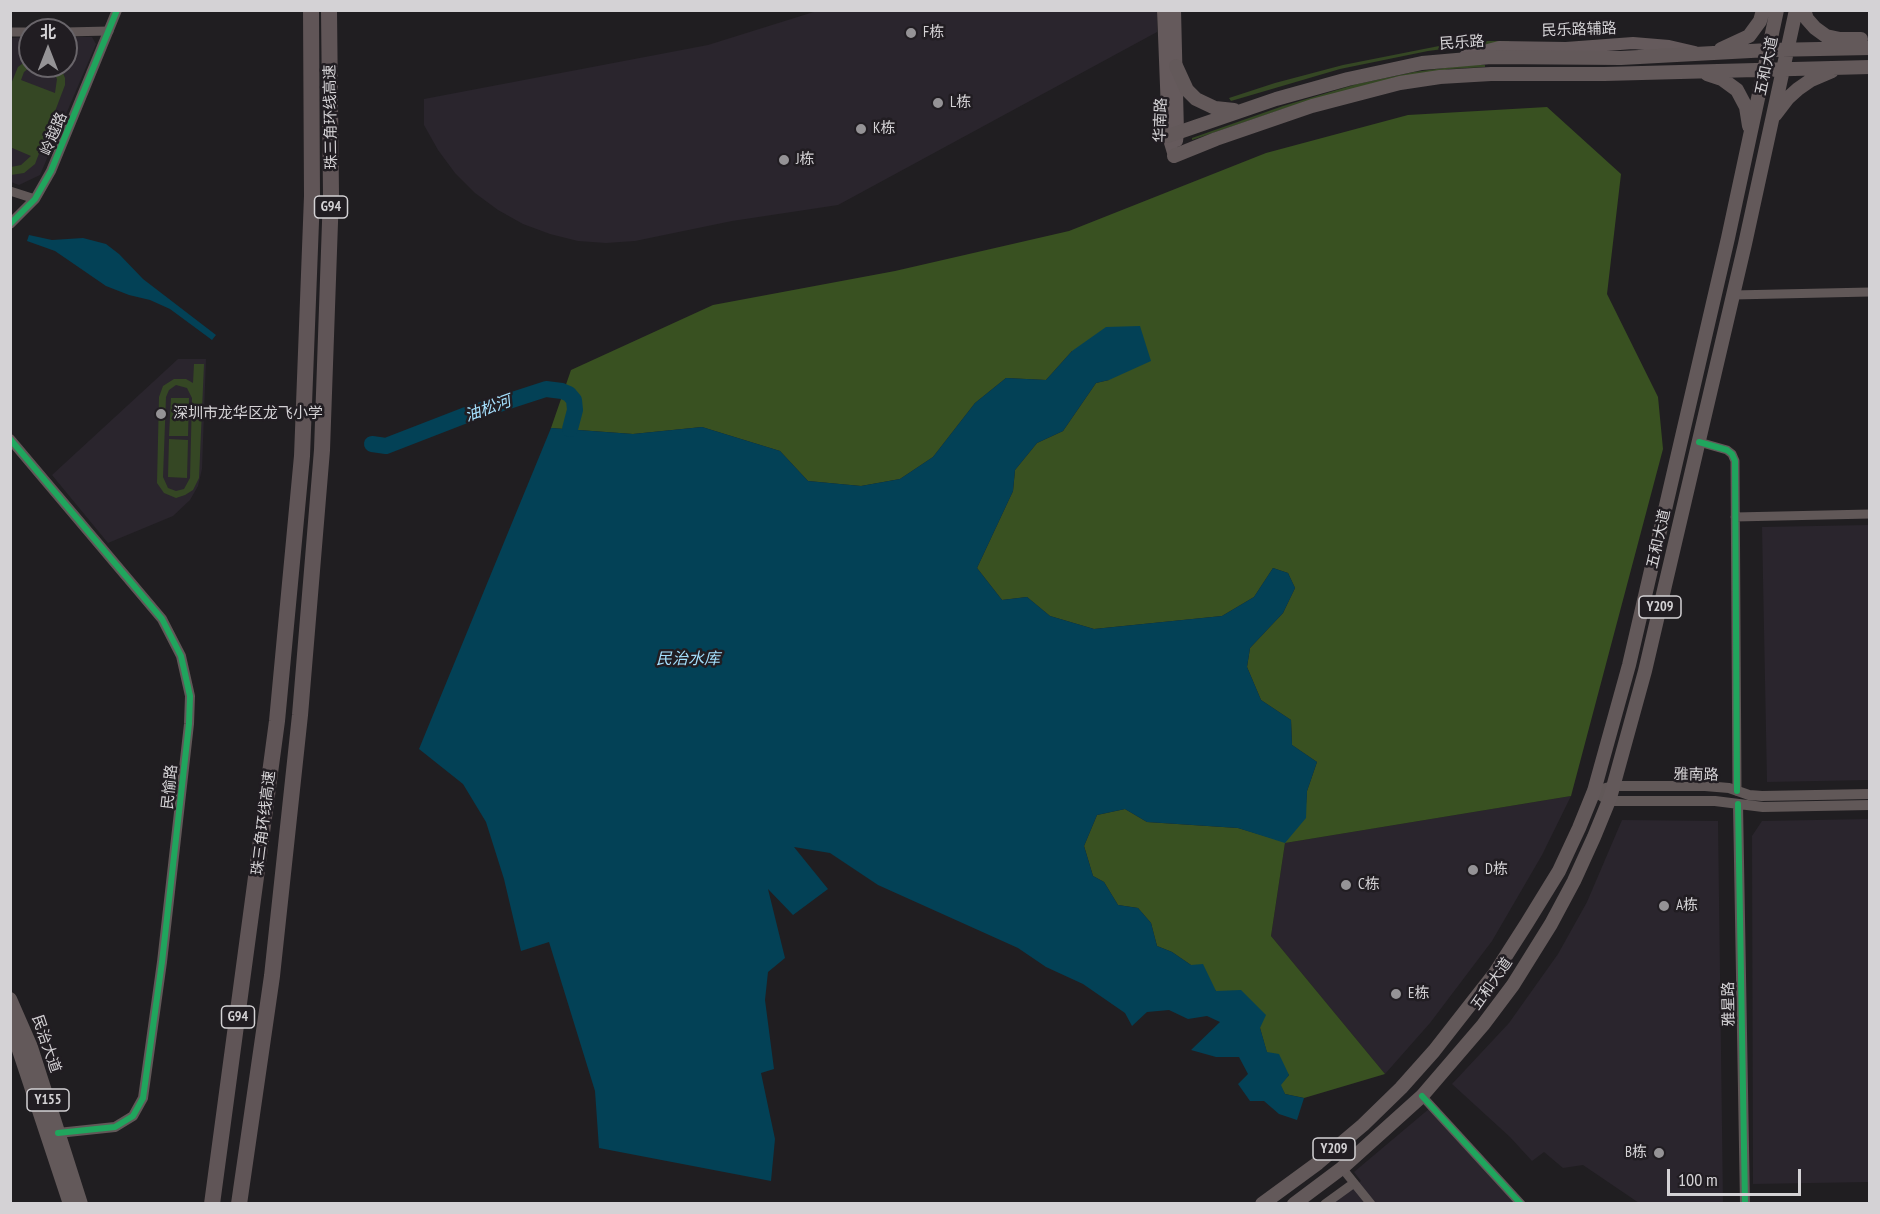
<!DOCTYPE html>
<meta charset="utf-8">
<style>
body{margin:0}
#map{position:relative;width:1880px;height:1214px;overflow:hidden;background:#201e21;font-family:"PT Sans Narrow","Noto Sans SC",sans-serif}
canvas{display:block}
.frame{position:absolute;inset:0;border:12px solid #d4d2d5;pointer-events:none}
.north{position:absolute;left:18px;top:18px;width:60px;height:60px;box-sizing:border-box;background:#211d22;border:2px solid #69656a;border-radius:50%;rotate:0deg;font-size:16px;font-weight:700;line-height:24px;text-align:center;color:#d4d2d5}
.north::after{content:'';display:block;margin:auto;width:21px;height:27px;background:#959396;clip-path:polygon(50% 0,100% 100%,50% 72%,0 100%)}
.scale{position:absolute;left:1667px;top:1169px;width:134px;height:27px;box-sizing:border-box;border:3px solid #d4d2d5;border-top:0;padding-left:8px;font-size:18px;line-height:21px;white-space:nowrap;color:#d4d2d5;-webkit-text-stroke:4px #211d22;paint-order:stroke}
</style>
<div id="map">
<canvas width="1880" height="1214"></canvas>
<div class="frame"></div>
<div class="north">北</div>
<div class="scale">100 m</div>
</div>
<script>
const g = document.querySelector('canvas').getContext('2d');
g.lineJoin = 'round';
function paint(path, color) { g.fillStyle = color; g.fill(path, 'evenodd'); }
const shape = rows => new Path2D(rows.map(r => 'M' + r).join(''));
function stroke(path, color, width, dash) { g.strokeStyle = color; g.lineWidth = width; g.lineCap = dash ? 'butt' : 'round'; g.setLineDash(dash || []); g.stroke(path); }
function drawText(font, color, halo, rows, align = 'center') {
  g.font = font + ' "PT Sans Narrow","Noto Sans SC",sans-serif'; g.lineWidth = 5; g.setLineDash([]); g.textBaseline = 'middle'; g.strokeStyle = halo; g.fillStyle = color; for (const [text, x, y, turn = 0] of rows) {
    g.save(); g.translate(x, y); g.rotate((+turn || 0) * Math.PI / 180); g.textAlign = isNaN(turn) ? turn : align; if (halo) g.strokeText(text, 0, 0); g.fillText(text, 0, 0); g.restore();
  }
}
const built = shape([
 [820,10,1157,11,1157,32,838,205,732,221,635,241,606,243,578,241,550,234,523,224,498,210,475,193,455,173,438,150,424,125,424,99,708,45],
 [30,37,30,66,66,66,66,37,92,37,96,44,40,175,19,185,11,182,10,38],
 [178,359,206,359,202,469,198,486,190,500,173,516,108,543,52,475],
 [1869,525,1869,780,1767,782,1762,527],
 [1571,796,1542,855,1492,941,1430,1023,1385,1074,1271,936,1285,843],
 [1869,819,1869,1182,1753,1184,1752,836,1762,821],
 [1622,820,1718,821,1723,1203,1639,1203,1583,1165,1563,1168,1544,1152,1532,1161,1510,1137,1452,1084,1509,1023,1558,954,1587,902],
 [1430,1108,1526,1203,1331,1204,1361,1181,1354,1172]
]);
const green = shape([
 [1482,41,1509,41,1509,44,1473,45,1428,51,1340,69,1231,101,1229,98,1275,83,1343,65,1439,46],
 [30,58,31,66,24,72,21,80,55,93,57,79,53,71,47,66,60,66,65,78,65,85,35,164,24,173,11,175,11,167,21,165,31,156,10,147,11,84,18,67],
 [1467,65,1485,65,1485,67,1450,69,1371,84,1283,109,1192,140,1192,138,1283,106,1357,84,1414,72],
 [194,364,204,364,199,478,193,490,185,495,176,498,164,493,157,483,159,397,163,386,174,379,186,379,193,383],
 [176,385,187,388,192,398,190,478,184,489,176,491,168,488,163,477,166,397,169,390],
 [171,398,189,398,188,436,169,436],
 [169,439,188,440,187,478,168,477]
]);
const forest = shape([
 [1547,107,1621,174,1607,294,1658,397,1663,449,1571,796,1285,843,1271,936,1385,1074,1304,1098,1285,1094,1280,1085,1289,1075,1267,1053,1260,1028,1216,991,1191,965,1172,952,1157,946,1151,923,1138,908,1118,905,1104,882,1093,876,1084,846,1097,815,1125,809,1147,822,1238,828,1285,842,1305,818,1307,791,1317,762,1292,745,1291,720,1261,700,1247,667,1250,648,1283,613,1295,588,1288,573,1273,568,1254,597,1222,616,1094,629,1050,616,1027,597,1002,600,977,568,1013,491,1015,470,1037,443,1063,431,1096,383,1109,380,1072,351,1046,380,1006,378,975,403,933,457,900,479,861,486,808,481,780,451,702,427,633,434,551,428,571,370,713,305,895,271,1069,231,1266,153,1408,115]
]);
const water = shape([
 [29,235,52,240,83,238,106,244,119,254,143,279,216,335,212,340,170,309,150,300,129,295,106,286,55,251,27,241],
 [1140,326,1151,361,1109,380,1096,383,1063,431,1037,443,1015,470,1013,491,977,568,1002,600,1027,597,1050,616,1094,629,1222,616,1254,597,1273,568,1288,573,1295,588,1283,613,1250,648,1247,667,1261,700,1291,720,1292,745,1317,762,1307,791,1306,818,1285,843,1238,828,1147,822,1125,809,1097,815,1084,846,1093,876,1104,882,1118,905,1138,908,1151,923,1157,946,1172,952,1191,965,1203,964,1216,991,1241,990,1266,1015,1260,1028,1267,1052,1279,1054,1289,1075,1281,1085,1285,1094,1304,1098,1297,1120,1279,1114,1264,1101,1250,1101,1238,1084,1248,1074,1239,1057,1216,1057,1191,1050,1220,1022,1207,1016,1188,1019,1169,1010,1147,1012,1132,1026,1125,1013,1083,984,1046,967,1018,948,878,885,830,853,794,847,828,889,793,915,768,889,785,958,768,972,765,1000,774,1069,761,1073,775,1139,771,1181,599,1148,595,1091,549,942,521,951,504,879,486,822,463,784,419,749,551,428,633,434,702,427,780,451,808,481,861,486,900,479,933,457,975,403,1006,378,1046,380,1072,351,1106,327]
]);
const river = shape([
 [372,444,386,446,466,415,546,389,562,391,569,394,574,400,575,410,570,429]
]);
const minor = shape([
 [10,32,30,32],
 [66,32,109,31],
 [10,191,35,199],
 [1733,295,1870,292],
 [1699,442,1727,450,1732,454,1735,461,1737,791],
 [1735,517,1870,514],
 [1422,1096,1521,1204],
 [1342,1168,1371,1204],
 [1325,1204,1354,1183]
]);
const tertiary = shape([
 [10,224,35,199,51,171,117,10],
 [10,439,162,619,181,656,190,696,189,724,162,962,143,1098,133,1116,115,1127,58,1133],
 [1594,791,1609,801,1715,801,1763,807,1870,805],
 [1594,791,1613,786,1705,786,1729,788,1749,795,1762,796,1870,794],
 [1738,804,1745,1204]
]);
const secondary = shape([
 [1163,10,1168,136,1174,156],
 [1175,10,1178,133,1177,141],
 [1465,56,1499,47,1566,48,1633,43,1669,46,1695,52]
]);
const primary = shape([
 [1804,10,1807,19,1815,28,1826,36,1840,39,1861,39],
 [1721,49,1749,36,1760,21,1763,10],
 [1176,66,1187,90,1196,99,1215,108,1234,110],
 [1707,74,1722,79,1737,90,1746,107,1749,126],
 [1775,115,1788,98,1798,89,1811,80,1832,71],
 [1168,136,1276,99,1348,79,1422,63,1491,57,1621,58,1769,50,1870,48],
 [1174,156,1216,139,1312,106,1400,83,1440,77,1491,74,1604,74,1870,67],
 [10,999,31,1047,81,1204],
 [10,1023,70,1204],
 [1262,1204,1318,1163,1363,1125,1401,1088,1434,1051,1495,973,1527,923,1559,871,1579,828,1594,791,1629,665,1728,238,1777,10],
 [1294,1204,1342,1168,1422,1096,1483,1025,1513,985,1551,924,1574,881,1594,837,1610,798,1645,671,1745,244,1796,10]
]);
const motorway = shape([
 [212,1204,277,721,302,456,312,196,311,10],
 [239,1204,272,976,300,715,322,450,331,194,329,10]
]);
const cycleway = shape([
 [10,224,35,199,51,171,117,10],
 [10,439,162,619,181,656,190,696,189,724,162,962,143,1098,133,1116,115,1127,58,1133],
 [1699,442,1727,450,1732,454,1735,461,1737,791],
 [1738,804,1745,1204],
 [1422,1096,1521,1204]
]);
const markers = [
 [911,33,6,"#959396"],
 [938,103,6,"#959396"],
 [861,129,6,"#959396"],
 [784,160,6,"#959396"],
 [161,414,6,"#959396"],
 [1473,870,6,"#959396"],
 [1346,885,6,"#959396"],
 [1664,906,6,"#959396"],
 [1396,994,6,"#959396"],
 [1659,1153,6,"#959396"]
];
const shields = [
 [331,207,33],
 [1660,607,42],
 [238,1017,33],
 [48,1100,42],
 [1334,1149,42]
];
const shieldNames = [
 ["G94",331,207],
 ["Y209",1660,607],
 ["G94",238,1017],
 ["Y155",48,1100],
 ["Y209",1334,1149]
];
const streetNames = [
 ["民乐路辅路",1579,30,-2],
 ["民乐路",1462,43,-4],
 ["五和大道",1767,66,-78],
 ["珠三角环线高速",331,117,-91],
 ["华南路",1161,120,-88],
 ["岭越路",54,134,-67],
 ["五和大道",1659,539,-77],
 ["雅南路",1696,775,1],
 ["民愉路",170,787,-84],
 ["珠三角环线高速",264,823,-83],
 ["五和大道",1492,984,-55],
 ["雅星路",1729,1004,-91],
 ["民治大道",46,1044,71]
];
const poiNames = [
 ["F栋",923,33],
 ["L栋",950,103],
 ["K栋",873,129],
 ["J栋",796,160],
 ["深圳市龙华区龙飞小学",173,414],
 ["D栋",1485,870],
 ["C栋",1358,885],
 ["A栋",1676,906],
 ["E栋",1408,994],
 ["B栋",1647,1153,"right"]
];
const waterNames = [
 ["油松河",488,409,-20],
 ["民治水库",688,659]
];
paint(built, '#2a252d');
paint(green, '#354724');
paint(forest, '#395121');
paint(water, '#034156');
stroke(river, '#034156', 16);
stroke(minor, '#615858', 9);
stroke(tertiary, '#615858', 10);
stroke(secondary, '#655a5c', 12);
stroke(primary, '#63595a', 14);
stroke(motorway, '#605557', 16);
stroke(cycleway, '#20a55d', 6);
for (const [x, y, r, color] of markers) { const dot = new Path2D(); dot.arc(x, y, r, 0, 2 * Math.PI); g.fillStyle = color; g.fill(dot); stroke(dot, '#211d22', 2); }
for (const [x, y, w] of shields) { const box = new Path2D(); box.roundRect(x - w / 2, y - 11, w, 22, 4.5); g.fillStyle = '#211d22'; g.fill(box); stroke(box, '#d4d2d5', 1.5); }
drawText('bold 14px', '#d4d2d5', null, shieldNames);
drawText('15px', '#d4d2d5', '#211d22', streetNames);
drawText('15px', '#d4d2d5', '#211d22', poiNames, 'left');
drawText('italic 16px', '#a4dffc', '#211d22', waterNames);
</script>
